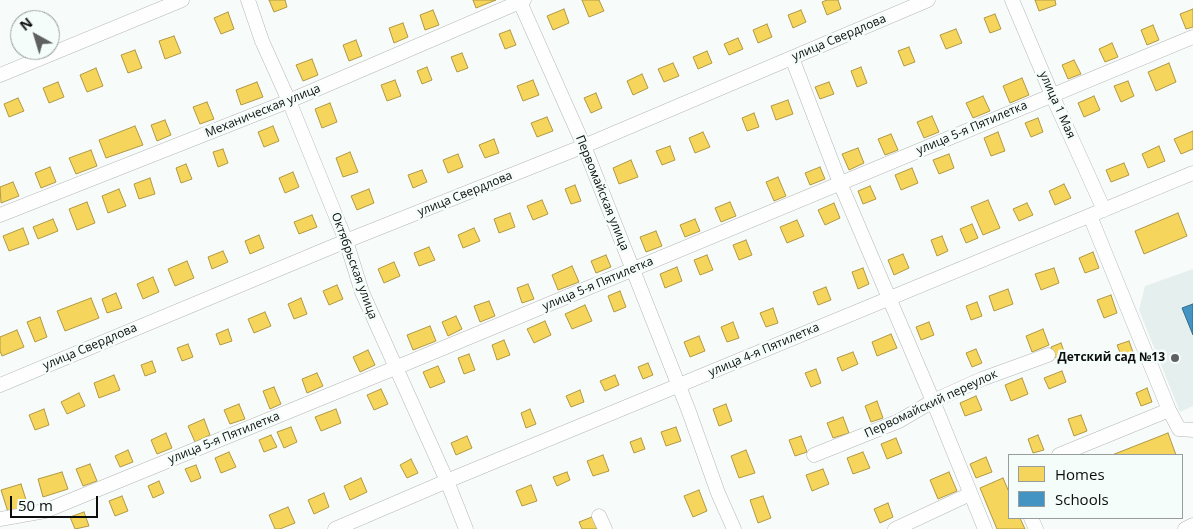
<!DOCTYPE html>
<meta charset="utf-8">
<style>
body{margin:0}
#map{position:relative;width:1193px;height:529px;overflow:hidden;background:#f7fbfa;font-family:"Open Sans",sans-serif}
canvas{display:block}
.legend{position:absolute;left:1008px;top:454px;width:175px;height:65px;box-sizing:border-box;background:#f5fdfb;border:1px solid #979d9c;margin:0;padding:6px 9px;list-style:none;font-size:15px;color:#0b0e0d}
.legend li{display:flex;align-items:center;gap:10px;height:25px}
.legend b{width:25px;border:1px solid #979d9c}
.north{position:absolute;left:10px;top:10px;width:50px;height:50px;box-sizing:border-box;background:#f5fdfb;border:1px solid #979d9c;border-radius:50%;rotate:321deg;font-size:14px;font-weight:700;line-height:20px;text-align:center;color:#0b0e0d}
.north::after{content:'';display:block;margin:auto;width:18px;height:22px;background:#5e6160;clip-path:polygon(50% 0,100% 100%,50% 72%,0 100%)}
.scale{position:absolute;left:10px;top:496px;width:88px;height:22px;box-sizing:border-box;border:2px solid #0b0e0d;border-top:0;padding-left:6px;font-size:15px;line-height:18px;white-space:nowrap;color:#0b0e0d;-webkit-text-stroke:4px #f5fdfb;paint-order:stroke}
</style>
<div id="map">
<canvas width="1193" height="529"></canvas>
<ul class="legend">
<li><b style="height:14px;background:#f6d55c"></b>Homes</li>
<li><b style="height:14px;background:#4393c3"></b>Schools</li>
</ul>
<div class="north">N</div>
<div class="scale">50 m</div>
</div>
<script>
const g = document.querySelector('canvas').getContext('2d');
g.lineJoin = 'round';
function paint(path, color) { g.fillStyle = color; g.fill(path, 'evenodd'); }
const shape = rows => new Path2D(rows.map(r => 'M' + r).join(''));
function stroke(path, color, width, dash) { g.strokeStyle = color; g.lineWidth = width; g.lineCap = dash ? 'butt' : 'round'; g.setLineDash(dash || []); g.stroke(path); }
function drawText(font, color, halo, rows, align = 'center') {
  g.font = font + ' "Open Sans",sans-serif'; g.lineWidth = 5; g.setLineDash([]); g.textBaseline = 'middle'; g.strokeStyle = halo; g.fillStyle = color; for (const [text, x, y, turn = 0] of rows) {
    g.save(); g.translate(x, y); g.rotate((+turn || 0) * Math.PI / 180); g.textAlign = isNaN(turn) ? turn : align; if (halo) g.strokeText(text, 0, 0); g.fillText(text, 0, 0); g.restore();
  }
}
const built = shape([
 [1193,269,1193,406,1180,412,1139,310,1145,286]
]);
const homes = shape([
 [269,0,285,0,287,7,274,12,269,0],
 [473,0,496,0,476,8,473,0],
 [582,0,599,0,604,11,589,17,582,0],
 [827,0,838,0,841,9,827,15,822,2,827,0],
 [1035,0,1055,0,1056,5,1039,11,1035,0],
 [564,9,569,23,553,30,547,16,564,9],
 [1193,9,1193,27,1186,29,1180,14,1193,9],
 [433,10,439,25,425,30,420,15,433,10],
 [801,10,806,22,793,28,788,15,801,10],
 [228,12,234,29,221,34,214,18,228,12],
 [995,14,1001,29,990,33,984,18,995,14],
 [403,23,408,37,394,43,389,28,403,23],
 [767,24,772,37,758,43,753,30,767,24],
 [1153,25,1159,40,1147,45,1141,30,1153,25],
 [956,29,962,43,946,49,940,35,956,29],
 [510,30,516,45,505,49,499,34,510,30],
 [174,36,181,53,165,59,159,41,174,36],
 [738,38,743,49,729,55,724,44,738,38],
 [356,40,362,56,349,61,343,45,356,40],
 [1112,43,1118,57,1105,62,1099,49,1112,43],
 [909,47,915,62,904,66,898,51,909,47],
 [135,50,142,68,128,73,121,55,135,50],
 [707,51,712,63,698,69,693,57,707,51],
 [462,53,468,68,457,72,451,57,462,53],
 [312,59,318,75,303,81,296,65,312,59],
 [1074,60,1081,74,1068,79,1062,65,1074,60],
 [673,63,679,76,664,82,658,69,673,63],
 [1169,63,1176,82,1156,91,1148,72,1169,63],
 [427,67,432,80,422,84,417,71,427,67],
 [861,67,867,83,857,87,851,71,861,67],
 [96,68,103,86,87,92,80,75,96,68],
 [642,74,648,88,633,95,627,81,642,74],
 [1022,78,1029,95,1010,103,1003,86,1022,78],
 [395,80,401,96,387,101,381,85,395,80],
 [533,80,539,95,523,101,517,86,533,80],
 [1128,81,1134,96,1121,102,1114,86,1128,81],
 [58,82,64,97,49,103,43,88,58,82],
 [257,82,263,97,241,105,236,90,257,82],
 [829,82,834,94,820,99,815,87,829,82],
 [596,93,602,108,591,113,584,98,596,93],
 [983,96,990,111,973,118,966,103,983,96],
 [1094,96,1100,110,1084,117,1078,103,1094,96],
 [18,98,24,111,9,117,4,104,18,98],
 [788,100,793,114,776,120,771,106,788,100],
 [207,102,214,119,200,124,193,107,207,102],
 [330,103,337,122,322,128,315,109,330,103],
 [754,113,759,127,747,131,742,118,754,113],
 [932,116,939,132,924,138,917,122,932,116],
 [547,117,553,131,537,137,531,123,547,117],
 [1038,118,1043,132,1031,137,1025,123,1038,118],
 [165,120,171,135,157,141,151,125,165,120],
 [135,126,143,145,106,158,99,140,135,126],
 [273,126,279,141,264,147,258,132,273,126],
 [1193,131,1193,149,1181,154,1174,139,1193,131],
 [703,132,710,147,695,153,689,138,703,132],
 [998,132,1005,151,991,156,984,138,998,132],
 [891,134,898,150,885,155,878,139,891,134],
 [494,139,499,153,485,158,479,145,494,139],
 [670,146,675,160,662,165,656,151,670,146],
 [1159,146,1165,161,1148,168,1142,154,1159,146],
 [858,148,864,163,849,170,842,154,858,148],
 [223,149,228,163,218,167,213,152,223,149],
 [91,150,97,166,76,174,69,158,91,150],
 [350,152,358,172,343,177,336,158,350,152],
 [458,154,463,167,448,173,443,160,458,154],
 [949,154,954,168,939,174,933,160,949,154],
 [631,160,638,177,619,184,613,168,631,160],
 [1124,163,1129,175,1111,182,1106,170,1124,163],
 [186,164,192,179,181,183,176,168,186,164],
 [50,167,56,182,41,188,35,173,50,167],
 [820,167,825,179,810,185,805,173,820,167],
 [912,168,918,183,901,190,895,175,912,168],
 [422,170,427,182,413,188,408,175,422,170],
 [293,172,299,187,285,193,279,178,293,172],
 [778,177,786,196,774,201,766,182,778,177],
 [150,178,155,194,139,199,134,184,150,178],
 [13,182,19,196,1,203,0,187,13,182],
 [1064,184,1071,198,1055,205,1049,191,1064,184],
 [575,185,581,201,571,204,565,189,575,185],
 [870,186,876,199,863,204,858,191,870,186],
 [119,189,126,206,108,213,102,196,119,189],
 [369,189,374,203,357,210,351,196,369,189],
 [542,200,548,214,533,220,527,206,542,200],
 [988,200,1000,228,983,235,971,207,988,200],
 [87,202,95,223,77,230,69,209,87,202],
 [730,202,736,216,721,222,715,208,730,202],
 [834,203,840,218,825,225,818,210,834,203],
 [1027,203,1033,215,1019,221,1013,209,1027,203],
 [510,213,515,227,499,233,494,219,510,213],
 [1178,213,1187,236,1144,254,1135,231,1178,213],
 [312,215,317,227,299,234,294,222,312,215],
 [53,219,58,231,38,239,33,227,53,219],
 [695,219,700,231,685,237,680,225,695,219],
 [797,220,804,236,787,243,780,227,797,220],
 [972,224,978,238,966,243,960,229,972,224],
 [23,228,29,244,9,251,3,236,23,228],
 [474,228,480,241,463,248,458,235,474,228],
 [656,231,662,246,646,252,640,237,656,231],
 [259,235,264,248,250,254,245,241,259,235],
 [942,236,948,251,937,256,931,240,942,236],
 [746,240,752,255,739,260,733,245,746,240],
 [429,247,435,260,419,266,414,253,429,247],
 [223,251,228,262,212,269,208,257,223,251],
 [1093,252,1099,268,1085,273,1079,258,1093,252],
 [903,254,909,268,894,275,888,260,903,254],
 [606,255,611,267,596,273,591,261,606,255],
 [707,255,713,270,700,275,694,260,707,255],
 [187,261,194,278,175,286,168,269,187,261],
 [394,262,400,276,384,283,378,269,394,262],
 [572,266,579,282,558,290,552,275,572,266],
 [677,267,682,281,665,288,660,274,677,267],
 [863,268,869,284,858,289,852,272,863,268],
 [1054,268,1059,283,1041,290,1035,274,1054,268],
 [153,277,159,292,143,299,137,284,153,277],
 [528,284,534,299,522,303,517,288,528,284],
 [337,285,343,299,329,305,323,291,337,285],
 [826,287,831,300,818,305,813,292,826,287],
 [1008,289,1013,304,994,311,989,296,1008,289],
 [620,291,626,307,614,312,608,296,620,291],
 [116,293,122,308,107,313,102,299,116,293],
 [1111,295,1117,313,1104,318,1097,300,1111,295],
 [91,298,99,318,65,331,57,311,91,298],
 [301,298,307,314,294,319,288,304,301,298],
 [489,301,495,316,480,322,474,306,489,301],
 [977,302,982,316,971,320,966,306,977,302],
 [585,305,592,321,572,329,565,314,585,305],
 [773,308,778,323,766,327,760,313,773,308],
 [265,312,271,326,254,333,248,319,265,312],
 [456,316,462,329,448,336,442,322,456,316],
 [40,317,47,337,35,342,27,322,40,317],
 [545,321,551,335,534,343,527,329,545,321],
 [733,322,739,338,727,342,721,327,733,322],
 [929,322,934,335,921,340,916,327,929,322],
 [430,326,436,341,413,350,407,335,430,326],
 [228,329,232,341,220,345,216,334,228,329],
 [1043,329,1049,345,1032,352,1026,336,1043,329],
 [17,330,24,347,2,356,0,351,0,337,17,330],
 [891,334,897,348,877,356,872,342,891,334],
 [699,336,705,351,690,357,684,342,699,336],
 [504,340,510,355,497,360,492,345,504,340],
 [1129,341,1134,355,1123,360,1117,345,1129,341],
 [1061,343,1065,354,1055,358,1051,347,1061,343],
 [188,344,193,357,182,361,177,348,188,344],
 [976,349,982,363,972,367,966,353,976,349],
 [368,350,375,365,360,372,353,357,368,350],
 [853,352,858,364,842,371,837,358,853,352],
 [469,354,475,370,464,374,458,358,469,354],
 [152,361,156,372,145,376,141,365,152,361],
 [648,363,653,375,643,379,638,367,648,363],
 [438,366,445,382,430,388,423,372,438,366],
 [816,369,821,383,811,387,805,373,816,369],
 [1062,371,1066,382,1049,389,1044,378,1062,371],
 [317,373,323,386,307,393,302,379,317,373],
 [114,375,120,390,99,398,94,383,114,375],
 [615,375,619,385,605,391,600,381,615,375],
 [1022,378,1028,394,1011,401,1005,385,1022,378],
 [274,387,281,404,270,409,263,391,274,387],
 [1147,388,1152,402,1141,406,1136,393,1147,388],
 [381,389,388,404,374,410,367,395,381,389],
 [580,390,584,402,571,407,566,396,580,390],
 [79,393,85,406,67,414,61,402,79,393],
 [976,396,982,410,965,416,960,403,976,396],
 [877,401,883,418,871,422,865,406,877,401],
 [239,404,245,419,230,424,224,410,239,404],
 [726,404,732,421,719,426,713,409,726,404],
 [44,409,49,425,35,430,29,415,44,409],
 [336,409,341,423,321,431,315,417,336,409],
 [530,409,536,424,526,428,521,413,530,409],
 [1081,415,1087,431,1074,436,1068,419,1081,415],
 [843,417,849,433,833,438,827,423,843,417],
 [204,419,210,435,195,442,188,426,204,419],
 [291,427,297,442,284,448,277,432,291,427],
 [676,427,681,441,666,446,661,432,676,427],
 [166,433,172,448,157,454,151,440,166,433],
 [1168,433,1176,455,1112,455,1168,433],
 [271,435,277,447,264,452,259,440,271,435],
 [1038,435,1044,450,1033,453,1028,439,1038,435],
 [467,436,472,448,456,455,451,443,467,436],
 [801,436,807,452,795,456,789,440,801,436],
 [641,438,645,449,634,453,630,442,641,438],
 [896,438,902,453,887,459,881,444,896,438],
 [128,450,133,462,120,467,115,456,128,450],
 [746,450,755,473,739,478,731,456,746,450],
 [229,452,236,467,221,473,215,458,229,452],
 [863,452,870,468,853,474,847,458,863,452],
 [603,455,609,471,593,476,587,461,603,455],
 [986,457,992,472,976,478,970,464,986,457],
 [411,459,418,473,407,478,400,465,411,459],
 [90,464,97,481,83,486,76,469,90,464],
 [196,465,201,478,191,482,185,469,196,465],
 [823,469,829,484,812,491,806,475,823,469],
 [62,472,68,489,43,497,38,479,62,472],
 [567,472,570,480,557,486,553,477,567,472],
 [949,472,957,491,938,499,930,480,949,472],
 [361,478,367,492,350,500,344,486,361,478],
 [1003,478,1009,492,1009,518,1020,518,1025,529,997,529,980,488,1003,478],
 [159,481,164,493,153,498,148,486,159,481],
 [21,484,28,506,8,512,1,490,21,484],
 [531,485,537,501,522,506,516,491,531,485],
 [699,490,707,511,693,517,684,496,699,490],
 [324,493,329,507,314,514,308,500,324,493],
 [122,496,128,511,115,516,109,501,122,496],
 [763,496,771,518,758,523,750,500,763,496],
 [888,503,893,517,880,523,874,509,888,503],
 [288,507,295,523,280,529,275,529,269,515,288,507],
 [84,512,89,526,75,529,70,517,84,512],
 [592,517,597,529,582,529,579,522,592,517]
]);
const schools = shape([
 [1193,304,1193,335,1182,308,1193,304]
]);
const minor = shape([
 [248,0,262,41,289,101,346,241,362,292,447,481,466,529],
 [519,0,584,146,688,409,718,493,734,529],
 [1012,0,1052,95,1104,210],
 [792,58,840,183,933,401,985,529],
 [0,75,182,0],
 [0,215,289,101,524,0],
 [1090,216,1169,410,1179,429,1193,430],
 [0,385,346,241,584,146,928,0],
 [814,455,899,421,933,401,982,379,1048,355],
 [1059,455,1169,410],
 [599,516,605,529],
 [1031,518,1036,529],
 [0,519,45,511,395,368,1193,37],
 [335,529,447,481,1193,173],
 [895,529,970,494],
 [1185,529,1193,525]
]);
const markers = [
 [1175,358,5,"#5e6160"]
];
const streetNames = [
 ["улица Свердлова",839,38,-23],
 ["улица 1 Мая",1057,105,66],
 ["Механическая улица",263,111,-22],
 ["улица 5-я Пятилетка",972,128,-23],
 ["Первомайская улица",602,193,68],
 ["улица Свердлова",465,194,-22],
 ["Октябрьская улица",354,266,70],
 ["улица 5-я Пятилетка",598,284,-23],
 ["улица Свердлова",90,347,-23],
 ["улица 4-я Пятилетка",764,350,-23],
 ["Первомайский переулок",931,404,-25],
 ["улица 5-я Пятилетка",224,438,-22]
];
const poiNames = [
 ["Детский сад №13",1165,358]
];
paint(built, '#e5f0ee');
paint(homes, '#f6d55c');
stroke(homes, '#b09944', 1);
paint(schools, '#4393c3');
stroke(schools, '#326b8c', 1);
stroke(minor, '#b4b7b6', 15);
stroke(minor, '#fefefe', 14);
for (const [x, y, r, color] of markers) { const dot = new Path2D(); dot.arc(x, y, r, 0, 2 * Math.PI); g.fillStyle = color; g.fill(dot); stroke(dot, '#f5fdfb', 2); }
drawText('12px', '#0b0e0d', '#f5fdfb', streetNames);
drawText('bold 12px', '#0b0e0d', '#f5fdfb', poiNames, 'right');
</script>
